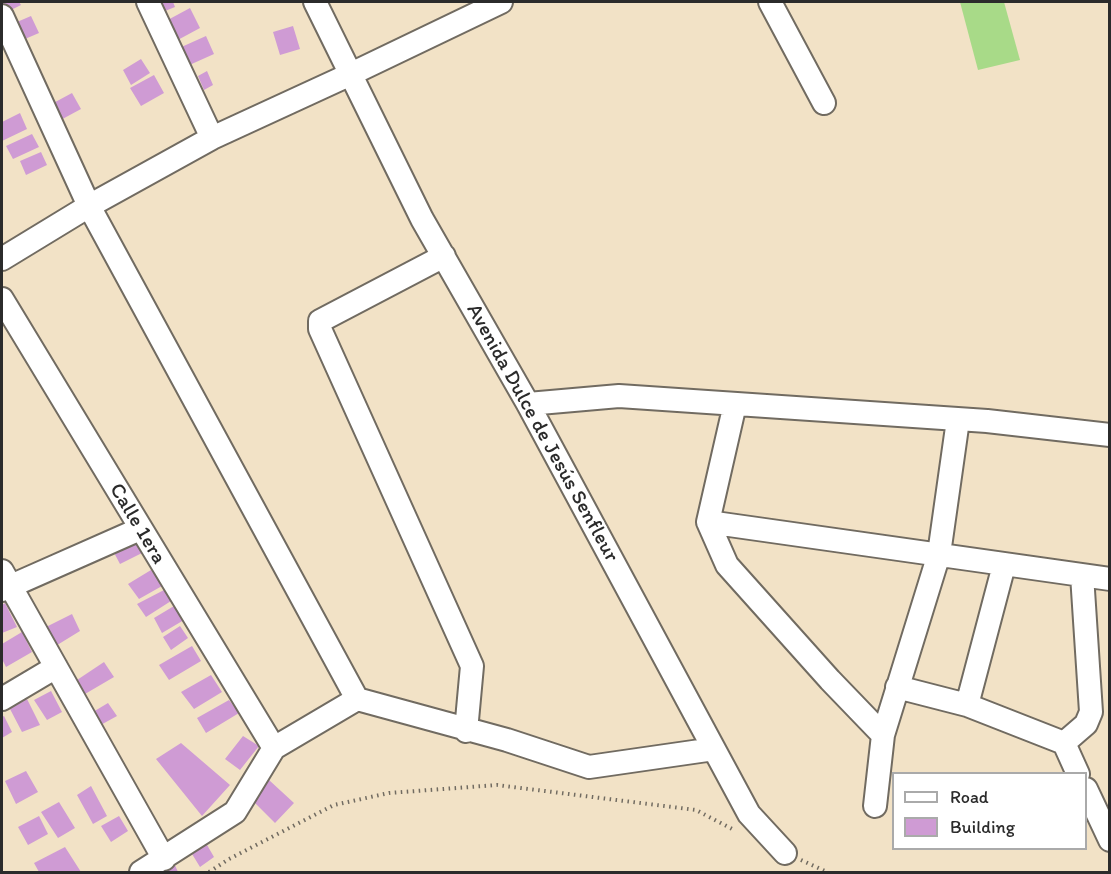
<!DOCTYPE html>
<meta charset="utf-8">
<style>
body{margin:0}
#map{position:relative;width:1111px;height:874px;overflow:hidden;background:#f2e2c6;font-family:Itim,sans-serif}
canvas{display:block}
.frame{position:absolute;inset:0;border:3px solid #2b2b2b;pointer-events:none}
.legend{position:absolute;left:892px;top:772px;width:195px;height:78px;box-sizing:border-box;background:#fff;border:2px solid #aaa;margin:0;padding:8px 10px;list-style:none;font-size:18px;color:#2b2b2b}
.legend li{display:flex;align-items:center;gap:12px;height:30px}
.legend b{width:30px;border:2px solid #aaa}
</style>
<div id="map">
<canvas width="1111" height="874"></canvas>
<div class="frame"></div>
<ul class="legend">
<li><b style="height:8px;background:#fff"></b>Road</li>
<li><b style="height:16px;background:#cf9bd4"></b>Building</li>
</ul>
</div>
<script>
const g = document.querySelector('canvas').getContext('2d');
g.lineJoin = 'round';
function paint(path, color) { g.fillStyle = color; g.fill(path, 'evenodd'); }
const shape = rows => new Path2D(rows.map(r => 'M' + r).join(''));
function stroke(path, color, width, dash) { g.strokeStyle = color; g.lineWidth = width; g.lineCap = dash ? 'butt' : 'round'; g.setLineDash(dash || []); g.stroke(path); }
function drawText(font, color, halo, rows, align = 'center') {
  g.font = font + ' Itim,sans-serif'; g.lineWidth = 4.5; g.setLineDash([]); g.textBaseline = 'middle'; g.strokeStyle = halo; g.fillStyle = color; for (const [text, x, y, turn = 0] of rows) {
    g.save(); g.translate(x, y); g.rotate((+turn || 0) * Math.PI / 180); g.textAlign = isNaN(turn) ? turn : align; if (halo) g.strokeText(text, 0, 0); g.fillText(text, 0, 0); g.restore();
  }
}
const green = shape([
 [960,2,1004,2,1020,60,978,70]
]);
const building = shape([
 [2,2,19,2,21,5,7,12],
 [155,2,173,2,175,7,160,13],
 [190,8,200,28,174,42,164,22],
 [31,16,39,33,18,42,10,25],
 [293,26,300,49,280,55,273,32],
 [206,36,214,54,185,67,177,49],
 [141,59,150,73,131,85,123,70],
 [207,71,213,85,204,90,198,76],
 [154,75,164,93,141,106,130,88],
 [72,93,81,109,55,123,46,107],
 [20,113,27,129,2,141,2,122],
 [32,134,39,147,13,159,6,146],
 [41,152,47,165,26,175,20,161],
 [135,537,142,553,120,564,111,547],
 [151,570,162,586,139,599,128,584],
 [164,590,171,601,146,617,137,604],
 [5,603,17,627,2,633,2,605],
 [174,606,184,620,162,633,154,618],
 [72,614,80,631,54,647,46,627],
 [180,626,188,638,171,650,163,637],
 [22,632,32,652,6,667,2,659,2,644],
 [192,646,201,661,169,680,159,665],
 [104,662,114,677,85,694,77,680],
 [211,675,222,692,194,709,181,692],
 [51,691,62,712,47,720,34,700],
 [27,699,40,725,22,732,10,709],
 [229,700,239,713,206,733,197,718],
 [108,703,117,716,97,727,88,715],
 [4,716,12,732,2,738,2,717],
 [243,736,259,746,240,770,225,759],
 [181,743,230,785,202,816,156,759],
 [26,771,38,792,16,804,5,781],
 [269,780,294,803,275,823,252,800],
 [91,786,107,816,93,824,77,795],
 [59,802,75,828,58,838,41,812],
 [39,816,48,834,28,845,18,827],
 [119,816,128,831,111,842,101,826],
 [203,838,214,857,200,867,189,849],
 [65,847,81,872,39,872,34,863],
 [174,863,178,872,154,872]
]);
const path = shape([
 [801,860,827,872],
 [209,872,229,859,334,805,389,793,497,785,696,810,734,830]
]);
const minor = shape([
 [148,2,212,138],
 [315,2,422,219,528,404,749,814,785,853],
 [770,2,824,103],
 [2,16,89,206,357,699,507,740,589,767,714,749],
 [444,256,320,321,320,329,472,666,466,731],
 [2,259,89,206,212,138,351,74,501,2],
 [2,299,274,748],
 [528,404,619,396,987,421,1110,435],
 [735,404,708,522,727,565,830,680,883,735],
 [708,522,1110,579],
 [2,571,164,859],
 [2,590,140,529],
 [897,687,967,705,1064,743,1078,774],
 [2,699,56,667],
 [967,705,1004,565],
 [1064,743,1086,724,1091,712,1082,575],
 [1086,789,1110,840],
 [875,806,883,735,939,554,958,420],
 [141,872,235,812,274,748,357,699]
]);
const streetNames = [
 ["Avenida Dulce de Jesús Senfleur",542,433,61],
 ["Calle 1era",137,524,59]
];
paint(green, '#a8da88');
paint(building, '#cf9bd4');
stroke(minor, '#716b61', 26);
stroke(path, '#716b61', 4, [1.5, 4.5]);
stroke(minor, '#fff', 22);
drawText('21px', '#2b2b2b', '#fff', streetNames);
</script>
